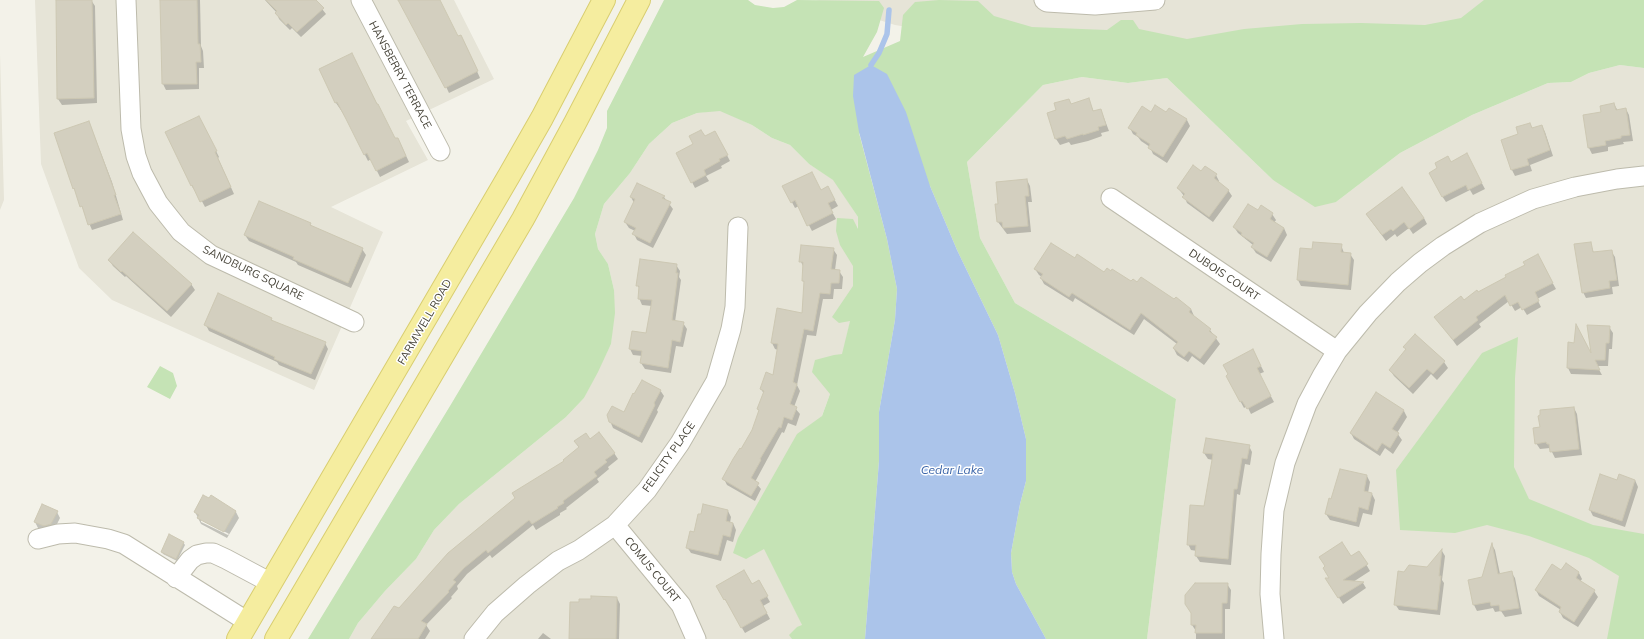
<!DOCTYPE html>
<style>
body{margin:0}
canvas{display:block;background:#f3f2e9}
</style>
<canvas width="1644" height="639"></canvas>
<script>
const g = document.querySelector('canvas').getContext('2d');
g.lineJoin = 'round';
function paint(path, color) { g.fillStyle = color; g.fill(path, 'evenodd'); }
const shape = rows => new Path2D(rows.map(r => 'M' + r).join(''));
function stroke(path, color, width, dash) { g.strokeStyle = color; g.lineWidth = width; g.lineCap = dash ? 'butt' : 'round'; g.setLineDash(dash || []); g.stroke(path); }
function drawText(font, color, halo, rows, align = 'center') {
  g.font = font + ' Mulish,sans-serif'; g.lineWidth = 3; g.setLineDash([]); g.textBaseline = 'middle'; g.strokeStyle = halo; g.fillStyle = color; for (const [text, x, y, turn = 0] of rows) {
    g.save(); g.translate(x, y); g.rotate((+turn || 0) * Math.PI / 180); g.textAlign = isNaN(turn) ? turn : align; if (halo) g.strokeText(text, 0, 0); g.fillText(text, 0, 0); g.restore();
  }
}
const residential = shape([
 [35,0,454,0,494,79,406,121,428,160,331,207,383,232,314,390,112,300,79,268,41,164],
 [816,0,1488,0,1455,40,994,41,895,25],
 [0,53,4,200,0,210],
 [1620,65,1644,68,1644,639,1147,639,1176,399,1015,303,980,238,967,162,1043,85,1082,77,1128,83,1167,78,1273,180,1336,202,1400,153,1472,115,1548,83,1571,82,1589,73],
 [720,110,752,125,772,138,790,145,809,164,834,180,858,217,856,296,839,370,808,453,760,539,809,639,349,639,358,623,385,591,416,559,434,530,459,504,566,417,584,398,611,344,614,290,608,264,598,249,595,234,604,204,630,173,649,144,672,123,697,113]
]);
const green = shape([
 [664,0,748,0,755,5,773,8,784,7,797,0,879,1,884,8,877,32,863,57,900,41,903,15,915,2,939,0,978,1,994,16,1032,27,1107,30,1121,20,1133,20,1139,29,1187,39,1244,29,1302,24,1361,23,1425,25,1461,18,1484,0,1644,0,1644,68,1620,65,1589,73,1571,82,1548,83,1472,115,1400,153,1336,202,1315,207,1273,180,1167,78,1128,83,1082,77,1043,85,967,162,980,238,1015,303,1176,399,1147,639,1046,639,1016,584,1012,572,1011,553,1020,504,1026,481,1026,439,1015,393,998,335,957,250,930,186,859,133,887,239,897,289,895,320,879,412,879,461,865,639,792,639,789,635,797,627,802,625,764,549,746,559,733,553,738,538,797,434,822,416,830,394,812,372,815,360,834,355,842,354,850,321,839,323,832,317,853,286,853,266,840,245,836,231,837,218,853,219,858,229,858,217,833,180,809,164,790,145,772,138,752,125,720,111,697,113,672,123,649,144,630,173,604,204,595,234,598,249,608,264,614,290,615,313,611,344,598,372,584,398,566,417,459,504,434,530,416,559,385,591,358,623,349,639,308,639,450,406,574,198,598,150,607,128,607,111],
 [1518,337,1515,378,1514,467,1529,499,1593,525,1644,534,1644,639,1607,639,1619,576,1589,558,1529,536,1487,525,1455,533,1400,530,1396,470,1482,353],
 [160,366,173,373,177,386,170,399,147,387]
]);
const water = shape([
 [871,65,887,74,906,112,930,186,957,250,998,335,1015,393,1026,439,1026,481,1020,504,1011,553,1012,572,1016,584,1046,639,865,639,879,461,879,412,895,320,897,289,887,239,859,132,853,96,854,75]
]);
const shadow = shape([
 [91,0,95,6,97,103,62,105,58,99],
 [161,0,200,0,201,46,203,51,204,68,199,68,199,89,166,90,163,84],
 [265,0,315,0,326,14,301,37,292,28,290,30,279,19,277,13],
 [405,0,439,0,458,38,464,42,480,78,449,93],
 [355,60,395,140,401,145,409,162,380,177,371,159,368,161,347,119,336,103,320,70],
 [1088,99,1094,112,1101,110,1109,131,1101,133,1102,136,1088,141,1071,145,1069,142,1060,145,1056,139,1048,113],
 [1614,104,1618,111,1626,109,1629,115,1633,141,1623,142,1624,144,1608,147,1608,151,1592,154,1589,148,1584,116,1603,113],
 [1170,109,1187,120,1190,126,1167,163,1153,154,1150,147,1141,141,1138,137,1133,134,1130,128,1167,114],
 [89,122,112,182,123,220,92,230,74,188,55,134],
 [202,123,219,157,218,158,234,194,205,207,196,190,195,191,191,185],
 [1530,124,1533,129,1542,126,1545,132,1553,156,1530,165,1532,171,1515,176,1512,170,1503,140,1520,135],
 [705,137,718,138,730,161,721,166,722,168,706,176,709,181,695,188,692,182],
 [1470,161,1485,189,1473,195,1470,190,1446,202,1442,196,1450,163],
 [1201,172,1216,175,1219,181,1218,183,1228,190,1232,196,1213,222,1187,203,1184,196,1178,188],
 [1027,180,1030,186,1032,202,1028,202,1031,232,1007,234,998,222,999,205],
 [637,184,664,197,673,209,653,248,637,240,634,234,635,231,629,228,625,222,634,203,631,197],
 [784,187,831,193,838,206,831,210,836,219,812,231,799,206,795,208],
 [1258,212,1272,214,1276,220,1274,223,1284,228,1287,235,1271,262,1256,253,1252,247,1253,245,1238,233,1234,227],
 [1367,215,1424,218,1427,224,1413,234,1409,228,1397,237,1395,234,1386,241],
 [310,224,312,227,362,249,366,255,351,288,298,265,296,262,249,241,245,235],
 [1590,243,1594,253,1611,251,1615,257,1619,286,1612,287,1613,294,1586,298,1583,292],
 [1341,245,1344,253,1350,254,1354,260,1351,290,1301,286,1298,280,1313,250],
 [833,249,837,255,835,270,839,271,843,277,842,289,834,289,833,299,823,299,816,336,807,335,797,385,800,391,794,407,800,414,796,426,788,423,784,433,782,432,755,482,761,489,755,501,727,485,724,479,753,430,760,412,758,409,764,394,761,389,773,376,778,350,775,349,772,343,802,314,805,283,803,281,804,268,801,262],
 [1537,255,1556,289,1537,299,1541,307,1527,315,1522,307,1515,311,1509,301,1479,324,1481,327,1457,346,1436,317,1526,266],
 [1075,259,1105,273,1174,300,1191,309,1194,316,1193,317,1210,330,1220,344,1204,365,1192,356,1188,362,1177,355,1174,349,1177,344,1144,319,1134,335,1075,298,1073,302,1044,284,1041,278,1042,277,1039,275,1035,269],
 [109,260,191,284,195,290,171,317,126,276,125,277,113,266],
 [676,265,680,271,679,277,681,280,675,322,683,323,687,329,683,347,676,346,671,373,645,369,641,363,643,356,633,355,630,349,646,334,652,306,642,305,639,298,640,289,637,285],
 [271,319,274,322,325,343,328,349,315,380,279,365,277,362,209,331,206,325],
 [1609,327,1613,333,1612,349,1609,349,1608,366,1597,366,1602,375,1571,374,1568,368,1592,357],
 [1415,336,1444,362,1448,368,1437,380,1431,374,1413,394,1394,376,1390,370,1407,350],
 [1256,356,1264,372,1259,374,1274,402,1251,414,1247,406,1244,408,1227,376],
 [660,390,664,396,657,410,658,412,642,443,613,428,610,421,624,413,635,395],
 [1376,393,1404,411,1407,417,1397,433,1402,440,1393,454,1385,448,1380,456,1354,439,1351,433],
 [1574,408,1577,414,1582,455,1555,458,1550,448,1540,449,1536,443,1541,428],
 [590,440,614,453,618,459,608,467,609,469,597,479,599,482,566,508,567,509,560,513,560,515,536,530,533,525,492,558,490,555,467,574,457,586,458,589,451,597,452,598,426,625,430,631,425,639,374,639,399,610,579,448,575,441],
 [1249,446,1252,452,1250,465,1245,464,1240,495,1237,494,1231,565,1200,562,1196,556,1197,551,1191,550,1188,544,1205,508,1213,460,1208,459,1204,453],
 [1367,476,1370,482,1368,493,1372,494,1375,500,1372,515,1363,513,1359,527,1330,520,1326,514,1332,500],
 [1635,480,1638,487,1625,527,1593,516,1590,510,1618,481],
 [211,497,236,512,239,518,227,538,201,524,195,512],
 [201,519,229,534,228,535,201,522],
 [728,511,731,517,730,523,733,523,736,530,733,542,727,540,721,561,691,553,687,547],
 [57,512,60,518,54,530,48,532,38,528,35,522],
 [183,542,185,545,177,561,163,554,162,552],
 [1492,545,1495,550,1500,574,1511,572,1515,578,1522,614,1505,617,1501,611,1495,612,1493,608,1477,611,1474,605,1469,580,1483,578],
 [1442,551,1445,556,1442,580,1444,583,1440,615,1399,610,1395,604,1405,573,1428,568],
 [1359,552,1370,571,1353,582,1363,583,1366,588,1343,604,1327,579,1331,579,1351,557],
 [1566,565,1579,573,1582,579,1580,582,1594,591,1598,597,1578,627,1563,618,1560,612,1561,610,1539,596,1536,590,1561,571],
 [759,582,770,602,763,606,770,619,745,633,717,586,752,586],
 [1227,584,1231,590,1230,609,1225,609,1225,639,1196,639,1196,631,1192,625],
 [617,598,620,604,619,639,571,639,580,603],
 [543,633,551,639,538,639]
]);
const stream = shape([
 [871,65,879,53,887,34,889,10]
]);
const building = shape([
 [56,0,92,0,94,98,57,99,56,0],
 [160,0,197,0,198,44,200,44,201,62,196,62,197,84,162,84,160,0],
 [266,0,316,0,324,8,297,32,288,23,286,25,275,13,277,11,266,0],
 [398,0,440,0,458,36,461,35,478,71,445,88,398,0],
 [352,53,377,104,378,104,395,138,398,138,406,156,376,171,367,153,364,155,346,119,337,102,335,103,319,69,352,53],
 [1089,98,1093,111,1101,109,1106,125,1098,127,1099,130,1083,135,1083,134,1067,139,1065,136,1055,139,1047,113,1056,110,1054,103,1069,99,1071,104,1089,98],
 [1614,103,1616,110,1626,108,1630,135,1621,136,1621,138,1605,141,1606,145,1588,148,1583,115,1601,112,1600,106,1614,103],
 [1155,105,1166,112,1169,108,1187,119,1163,157,1148,148,1150,144,1136,135,1137,133,1128,128,1142,106,1151,112,1155,105],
 [199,116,217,151,215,152,231,187,200,202,192,185,191,186,165,132,199,116],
 [89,121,116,195,114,195,121,214,88,225,82,206,80,207,74,188,73,189,54,133,89,121],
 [1530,123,1532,128,1542,125,1550,150,1527,159,1529,165,1511,170,1501,140,1518,134,1516,127,1530,123],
 [701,130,705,136,715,131,728,155,719,159,720,161,704,170,706,175,691,183,676,153,693,144,689,136,701,130],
 [1467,153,1482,183,1468,190,1466,185,1442,197,1429,173,1437,168,1435,163,1448,156,1451,162,1467,153],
 [1193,165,1201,171,1205,166,1217,174,1214,178,1229,190,1209,217,1182,197,1185,194,1177,188,1193,165],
 [812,172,821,190,828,186,835,200,828,203,833,213,807,226,795,200,791,203,782,186,812,172],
 [1027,179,1029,196,1025,196,1028,226,1003,228,1002,222,997,222,995,204,998,204,996,182,1027,179],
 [637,183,665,196,662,198,671,202,650,243,632,234,636,228,624,222,635,199,630,197,637,183],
 [1402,187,1424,218,1409,229,1404,222,1393,231,1391,229,1382,235,1366,214,1402,187],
 [259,201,311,223,310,225,363,248,348,283,293,259,294,257,244,235,259,201],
 [1248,204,1258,210,1261,205,1273,213,1270,219,1284,228,1267,257,1251,247,1254,243,1241,235,1242,233,1233,227,1248,204],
 [133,232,192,284,167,311,122,271,121,272,108,260,133,232],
 [1313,242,1342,244,1341,252,1351,253,1348,285,1297,280,1300,248,1312,249,1313,242],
 [1591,242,1593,252,1612,250,1617,280,1609,281,1610,288,1582,293,1574,244,1591,242],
 [1051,243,1075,258,1077,254,1104,272,1107,268,1111,271,1112,269,1131,281,1133,279,1137,282,1141,277,1174,299,1176,297,1191,309,1189,312,1211,329,1209,331,1217,337,1200,359,1189,351,1184,357,1173,348,1178,342,1141,313,1130,330,1072,293,1069,297,1040,278,1043,274,1034,269,1051,243],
 [801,245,834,248,831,269,840,270,839,283,831,283,830,294,820,293,813,331,804,329,793,382,797,384,790,404,797,407,792,420,784,417,781,428,779,427,760,459,761,460,751,478,759,483,751,496,722,479,733,459,740,448,741,449,752,430,759,410,757,409,764,391,760,389,766,372,773,375,778,344,771,343,777,308,802,313,804,281,802,281,803,262,799,262,801,245],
 [1538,254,1553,283,1535,292,1539,301,1522,310,1518,302,1510,306,1505,295,1476,317,1478,320,1453,340,1434,317,1461,296,1464,300,1477,290,1478,292,1506,277,1505,275,1525,265,1523,262,1538,254],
 [640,259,677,264,676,273,678,273,672,320,684,322,680,342,672,340,668,368,640,363,642,351,629,349,632,331,646,333,652,300,638,299,639,286,636,286,640,259],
 [218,293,272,318,271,320,326,342,311,374,274,359,275,357,204,325,218,293],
 [1576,324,1591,353,1587,325,1610,326,1609,343,1606,343,1605,360,1595,360,1600,370,1567,368,1568,342,1574,343,1576,324],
 [1415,334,1445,361,1433,374,1427,369,1409,388,1389,370,1406,349,1403,347,1415,334],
 [1253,349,1261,366,1257,368,1271,396,1247,409,1242,401,1240,402,1226,376,1228,374,1223,365,1253,349],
 [642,380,661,390,654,403,655,405,639,437,609,422,607,415,612,406,624,412,633,393,634,394,642,380],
 [1376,392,1404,410,1392,429,1399,433,1390,448,1382,443,1377,451,1350,433,1376,392],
 [1574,407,1579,449,1550,452,1549,444,1547,444,1546,442,1535,444,1533,428,1540,427,1538,416,1540,415,1540,410,1574,407],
 [599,432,615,453,605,460,607,462,594,472,597,476,563,501,564,503,557,507,558,508,532,524,529,520,488,553,486,550,464,568,453,580,456,582,448,591,449,592,421,621,427,624,418,639,371,639,394,606,399,608,448,553,515,498,512,493,564,461,563,460,579,447,574,441,586,433,590,439,599,432],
 [1206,438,1250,445,1247,459,1242,458,1237,489,1234,489,1228,559,1195,556,1196,545,1187,545,1190,505,1204,506,1213,454,1203,453,1206,438],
 [1340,469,1367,475,1364,491,1372,493,1368,510,1359,507,1356,522,1325,514,1329,498,1331,499,1340,469],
 [1600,474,1617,480,1619,474,1635,480,1622,521,1589,510,1600,474],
 [203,495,209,498,211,495,236,511,224,532,197,518,199,515,194,512,203,495],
 [42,504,58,511,51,524,44,526,34,522,42,504],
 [703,504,728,510,726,521,733,523,730,537,723,535,718,555,686,548,690,531,694,532,698,514,701,514,703,504],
 [169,534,184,542,176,559,161,552,169,534],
 [1342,542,1351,556,1359,551,1368,564,1343,580,1364,582,1338,598,1325,578,1329,578,1323,568,1325,566,1319,557,1342,542],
 [1492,543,1498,574,1512,571,1519,608,1500,611,1499,605,1491,606,1490,602,1473,605,1468,580,1482,577,1492,543],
 [1442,549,1439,576,1441,576,1437,610,1394,605,1398,571,1404,572,1409,565,1427,567,1442,549],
 [1566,563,1579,572,1576,578,1595,590,1574,622,1559,612,1561,607,1535,590,1552,564,1561,570,1566,563],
 [744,570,752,584,759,580,768,596,760,600,767,613,741,628,725,599,724,600,716,586,744,570],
 [1195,583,1228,583,1227,603,1222,603,1222,633,1195,633,1196,625,1191,625,1191,613,1185,604,1185,595,1195,583],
 [591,596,617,597,616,639,569,639,570,602,579,602,579,599,591,599,591,596]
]);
const minor = shape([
 [126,0,131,129,136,156,142,173,158,203,181,232,211,255,354,322],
 [361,0,440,151],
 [1044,0,1047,2,1095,5,1155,0],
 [1111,198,1337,351],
 [615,525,681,605,696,639],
 [38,539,58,534,75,533,108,539,124,544,248,622],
 [176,578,190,560,197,555,206,553,213,553,226,559,271,583],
 [474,639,495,613,527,585,558,561,579,550,615,525,647,490,680,443,716,381,731,329,735,307,738,227],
 [1274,639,1270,594,1271,554,1274,510,1285,463,1307,404,1322,376,1337,351,1368,313,1398,282,1420,263,1443,246,1480,223,1533,199,1575,187,1617,179,1644,176]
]);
const major = shape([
 [238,639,510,174,542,118,604,0],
 [276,639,523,219,575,123,639,0]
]);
const streetNames = [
 ["HANSBERRY TERRACE",400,75,62],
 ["SANDBURG SQUARE",253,273,26],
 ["DUBOIS COURT",1224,275,34],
 ["FARMWELL ROAD",425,322,-60],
 ["FELICITY PLACE",669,457,-55],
 ["COMUS COURT",652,570,51]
];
const waterNames = [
 ["Cedar Lake",952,470]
];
paint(residential, '#e6e4d7');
paint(green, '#c5e3b5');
paint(water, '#abc4ea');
paint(shadow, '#0003');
stroke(stream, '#abc4ea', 5.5);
paint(building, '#d3cfbf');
stroke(building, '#cdc8b3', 1);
stroke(minor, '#bdbbac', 21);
stroke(major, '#d9ce70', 24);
stroke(minor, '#fff', 19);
stroke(major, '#f5ed9f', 22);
drawText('11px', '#464338', '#fff', streetNames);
drawText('italic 12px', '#3a64a8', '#fff', waterNames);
</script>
